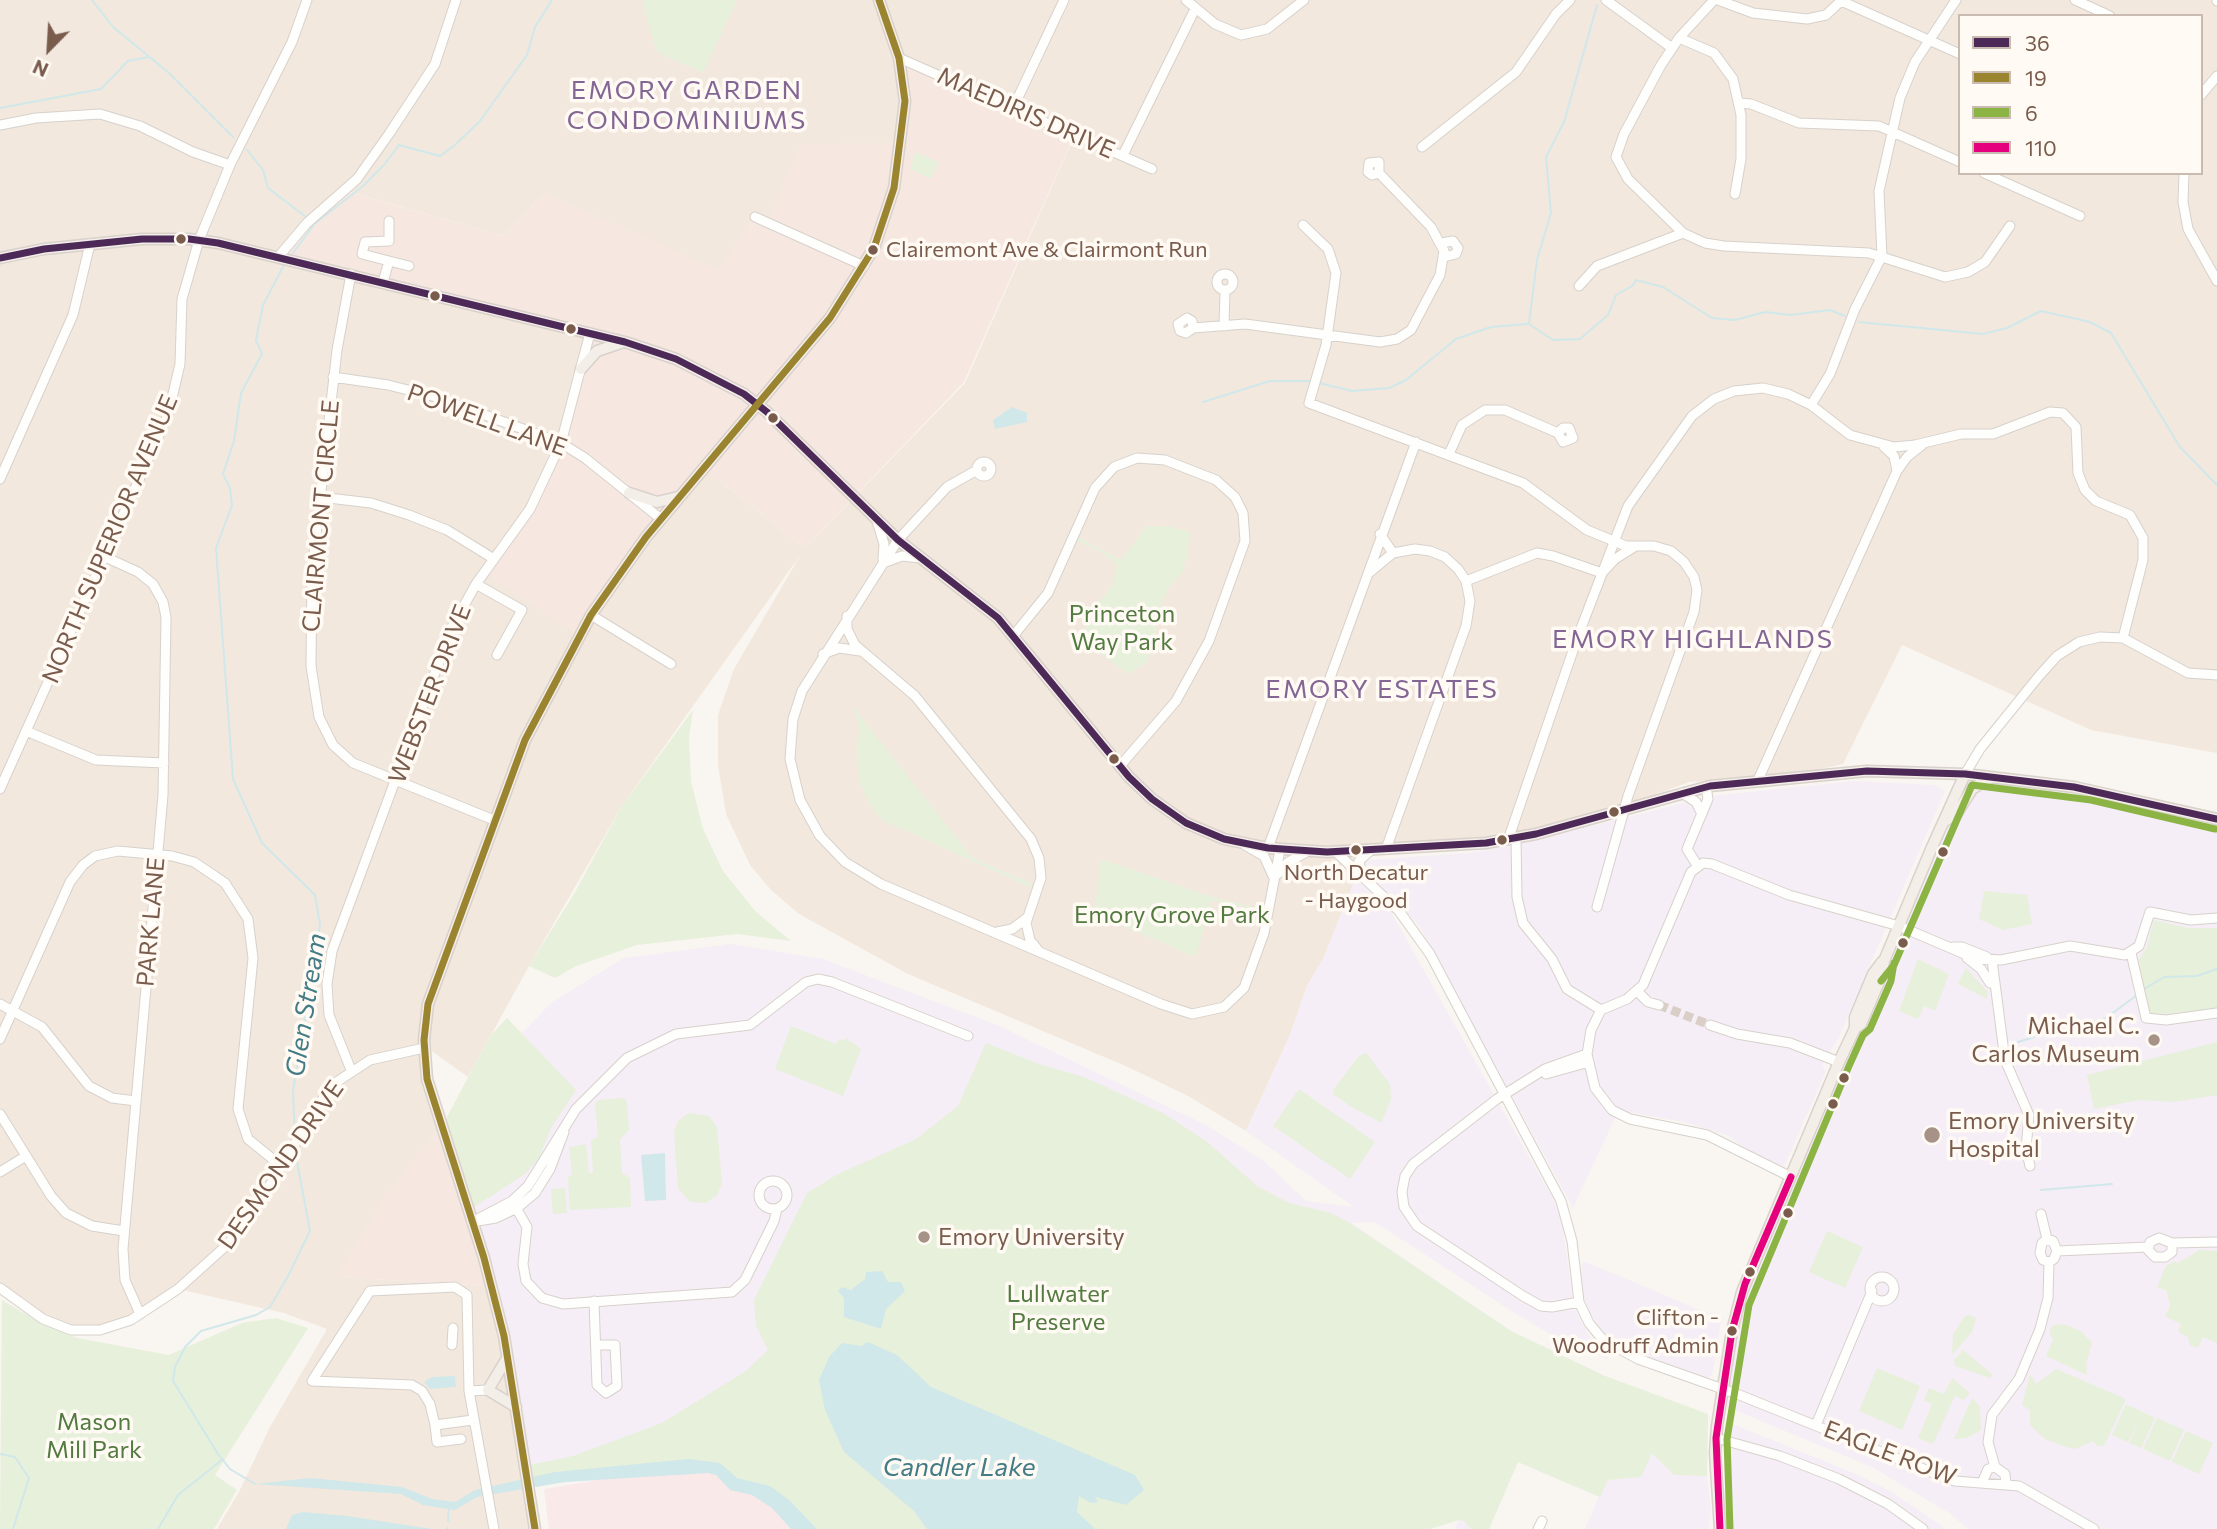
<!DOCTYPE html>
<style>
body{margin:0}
#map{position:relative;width:2217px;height:1529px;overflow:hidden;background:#f9f5f0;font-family:Commissioner,sans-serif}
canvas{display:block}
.legend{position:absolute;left:1958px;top:14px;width:245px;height:161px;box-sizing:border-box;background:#fffaf3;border:2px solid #cabbb1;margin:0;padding:9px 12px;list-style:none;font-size:21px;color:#7a5c4d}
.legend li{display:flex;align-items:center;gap:14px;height:35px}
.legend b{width:35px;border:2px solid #cabbb1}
.north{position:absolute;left:14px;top:14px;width:70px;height:70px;-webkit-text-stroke:5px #fffaf3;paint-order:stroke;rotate:204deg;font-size:19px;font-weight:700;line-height:28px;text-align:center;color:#7a5c4d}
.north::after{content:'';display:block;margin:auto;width:24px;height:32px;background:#7a5c4d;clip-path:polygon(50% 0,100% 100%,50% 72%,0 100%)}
</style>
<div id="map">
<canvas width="2217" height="1529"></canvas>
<ul class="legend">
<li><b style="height:9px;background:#4d2958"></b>36</li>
<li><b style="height:9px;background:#9b842f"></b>19</li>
<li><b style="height:9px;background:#8bb445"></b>6</li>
<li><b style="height:9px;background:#e5007d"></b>110</li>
</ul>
<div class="north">N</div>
</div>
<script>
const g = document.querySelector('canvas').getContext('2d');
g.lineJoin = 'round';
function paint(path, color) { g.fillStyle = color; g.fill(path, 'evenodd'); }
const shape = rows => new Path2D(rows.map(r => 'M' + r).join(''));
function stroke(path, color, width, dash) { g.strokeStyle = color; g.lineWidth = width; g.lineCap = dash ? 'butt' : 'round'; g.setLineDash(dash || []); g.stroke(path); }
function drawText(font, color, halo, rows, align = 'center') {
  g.font = font + ' Commissioner,sans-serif'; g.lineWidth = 7; g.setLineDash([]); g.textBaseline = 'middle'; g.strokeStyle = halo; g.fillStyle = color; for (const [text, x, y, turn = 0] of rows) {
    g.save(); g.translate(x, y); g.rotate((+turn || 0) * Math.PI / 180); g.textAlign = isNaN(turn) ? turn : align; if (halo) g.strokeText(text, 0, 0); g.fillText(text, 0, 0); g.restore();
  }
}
const residential = shape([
 [0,0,2217,0,2217,753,2091,730,1902,645,1843,764,1784,777,1689,782,1624,806,1513,837,1370,844,1323,959,1307,986,1290,1035,1246,1131,1188,1096,1128,1067,908,974,799,914,771,890,750,865,726,814,718,765,718,715,734,669,801,554,622,806,529,966,468,1077,422,1044,441,1128,385,1196,338,1277,487,1286,531,1498,534,1529,408,1529,290,1518,293,1529,217,1529,239,1492,270,1427,327,1329,284,1313,178,1289,120,1325,71,1330,0,1293],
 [1960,16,2201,16,2201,173,1960,173],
 [903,102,1076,132,965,383,805,548,701,466,591,333,409,284,283,258,305,218,343,190,503,236,544,193,719,271,754,218,768,221,895,144]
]);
const commercial = shape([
 [899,58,1076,131,964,382,805,548,701,466,579,635,485,573,523,518,562,443,590,334,409,284,282,258,305,218,342,190,503,236,544,193,719,270,754,218,768,221,801,144,895,143,903,102],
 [441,1128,487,1286,337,1277,385,1195]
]);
const education = shape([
 [1965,774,2039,782,2217,819,2217,1529,1968,1529,1949,1513,1872,1467,1720,1404,1739,1302],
 [1854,781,1934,785,1945,791,1839,1037,1822,1065,1826,1071,1784,1167,1754,1154,1729,1136,1684,1122,1621,1111,1614,1120,1573,1208,1420,927,1391,895,1353,861,1469,853,1524,843,1711,796],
 [1355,879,1390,910,1554,1201,1562,1221,1574,1307,1589,1336,1609,1354,1607,1359,1550,1334,1513,1312,1375,1222,1351,1223,1511,1331,1605,1376,1708,1414,1705,1458,1711,1509,1709,1529,1585,1529,1599,1497,1518,1462,1489,1529,1455,1529,1458,1520,1430,1529,804,1529,720,1472,528,1485,508,1355,469,1216,495,1061,552,1002,624,958,731,944,823,959,997,1025,1206,1125,1264,1161,1306,1201,1354,1207,1246,1131,1290,1035,1307,986,1323,959],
 [1586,1262,1702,1311,1722,1316,1712,1375,1707,1378,1691,1373,1619,1345,1607,1336,1590,1314,1584,1298,1581,1273,1582,1263],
 [1728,1422,1856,1474,1892,1492,1946,1529,1731,1529,1726,1450]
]);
const medical = shape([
 [706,1469,757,1493,798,1529,549,1529,544,1489,646,1472]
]);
const green = shape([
 [642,0,737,0,703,73,657,52],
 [916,152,938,162,931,179,910,169],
 [1167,526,1190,532,1186,561,1183,572,1171,584,1155,618,1156,638,1146,663,1129,674,1099,653,1085,634,1086,618,1112,586,1117,565,1103,553,1073,538,1074,535,1121,560,1146,527],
 [853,707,973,858,1033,884,1032,888,882,820,868,801,860,783,856,750,860,730],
 [693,710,689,737,691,782,703,829,723,871,755,911,791,941,737,934,637,945,576,966,555,978,529,966,574,894,622,806],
 [1101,859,1212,897,1261,909,1261,911,1211,900,1197,954,1193,956,1098,915,1095,911],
 [1984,891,2027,895,2032,924,2003,930,1979,919],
 [2154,920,2188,928,2217,928,2217,1009,2153,1015,2145,1009,2139,959,2146,949],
 [1918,959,1949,974,1935,1011,1924,1006,1918,1019,1899,1011],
 [1966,968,1988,992,1987,999,1958,984],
 [507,1018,576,1090,551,1128,539,1158,525,1174,468,1211,441,1128,491,1035],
 [791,1026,836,1044,839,1039,845,1041,846,1038,861,1049,843,1096,775,1069],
 [2217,1042,2217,1095,2174,1102,2139,1100,2094,1109,2087,1075],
 [986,1043,1039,1064,1084,1077,1163,1113,1206,1141,1257,1186,1289,1203,1331,1213,1350,1223,1511,1331,1605,1376,1708,1414,1707,1476,1674,1475,1652,1453,1641,1477,1608,1480,1600,1497,1518,1462,1489,1529,1471,1529,1464,1521,1459,1520,1430,1529,804,1529,779,1504,706,1466,528,1485,525,1466,573,1456,662,1423,746,1371,768,1350,756,1326,754,1300,807,1193,838,1174,916,1139,958,1106],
 [1366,1053,1390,1084,1391,1100,1381,1123,1350,1106,1334,1095,1333,1090,1359,1056],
 [1299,1089,1375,1142,1350,1179,1273,1126],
 [624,1098,627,1102,629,1130,620,1139,622,1173,630,1178,631,1207,570,1210,568,1176,580,1174,572,1175,569,1147,586,1144,589,1173,593,1173,591,1140,598,1137,595,1104,598,1100],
 [689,1113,709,1116,717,1127,722,1183,717,1195,706,1203,690,1202,678,1188,674,1132,678,1121],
 [565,1188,567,1213,553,1214,551,1189],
 [1827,1231,1863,1247,1845,1288,1809,1272],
 [2199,1250,2217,1251,2217,1343,2203,1337,2198,1348,2190,1345,2188,1337,2178,1332,2181,1324,2165,1316,2170,1306,2167,1291,2157,1287,2166,1266,2174,1261,2178,1263],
 [2,1300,42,1324,77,1338,169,1355,242,1323,276,1318,308,1328,215,1475,237,1490,214,1529,0,1529],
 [1969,1315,1976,1318,1972,1332,1952,1355,1953,1334,1965,1316],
 [2064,1324,2081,1331,2092,1343,2086,1364,2087,1375,2046,1356,2053,1340,2049,1330,2054,1325],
 [1963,1350,1993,1375,1990,1378,1955,1366,1954,1360],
 [1877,1368,1920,1386,1902,1430,1859,1411],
 [2056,1369,2126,1399,2104,1446,2097,1446,2093,1441,2075,1449,2063,1446,2045,1439,2030,1425,2030,1410,2022,1405,2030,1374,2036,1384],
 [1952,1378,1970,1393,1964,1400,1955,1396,1933,1444,1918,1438,1932,1404,1924,1400,1929,1388,1944,1394],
 [1972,1398,1980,1407,1981,1430,1967,1438,1954,1439],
 [2126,1404,2155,1418,2141,1448,2129,1443,2142,1412,2128,1442,2112,1435],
 [2157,1418,2184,1430,2170,1461,2143,1449],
 [2186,1431,2213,1443,2199,1474,2172,1462]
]);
const water = shape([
 [1012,407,1027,413,1027,422,995,429,993,420],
 [665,1153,666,1200,645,1201,641,1155],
 [882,1271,888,1282,901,1282,905,1291,886,1309,881,1329,844,1317,844,1298,838,1291,842,1287,851,1290,865,1279,866,1272],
 [868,1342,897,1355,931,1387,1135,1475,1144,1490,1126,1505,1095,1497,1098,1502,1091,1503,1079,1496,1077,1512,1095,1529,927,1529,914,1511,844,1452,825,1410,819,1380,829,1357,842,1343,861,1346],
 [455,1376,456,1387,430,1389,424,1382,432,1377],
 [689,1459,720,1463,737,1478,770,1486,789,1500,817,1529,791,1529,772,1508,752,1495,730,1490,716,1475,708,1473,565,1482,477,1497,455,1510,423,1505,401,1494,255,1484,310,1478,402,1487,432,1499,455,1502,475,1490,555,1472],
 [303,1512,347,1516,432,1529,286,1529,292,1515]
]);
const stream = shape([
 [92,0,113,27,169,73,233,137],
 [0,108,101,89,128,61,149,57],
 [247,150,263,170,268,188,306,217],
 [313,225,363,186,384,165,399,145,440,156,455,145,480,121,527,55,535,27,552,0],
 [293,253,313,226],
 [284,265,263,305,256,340,262,354,241,393,234,441,223,474,230,488,232,505,216,548,233,779,262,843,315,895,320,925,293,1091,295,1138],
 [1859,322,1983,334,2007,328,2041,311,2090,322,2111,333,2180,447,2217,485],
 [1529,323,1537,260,1551,213,1546,157,1564,122,1597,5],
 [1529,324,1553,340,1580,339,1608,315,1616,295,1632,286,1636,280,1663,287,1712,318,1735,320,1765,312,1790,315,1830,310,1845,316],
 [1319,383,1352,391,1389,388,1406,380,1456,339,1491,327,1527,324],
 [1203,402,1270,381,1310,381],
 [2144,989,2164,977,2197,976,2217,969],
 [2077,1027,2106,1018,2137,995],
 [2012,1044,2034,1037],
 [2041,1190,2112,1184],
 [0,1454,15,1457,29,1478,13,1529],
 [255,1484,230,1469,218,1454,173,1381,175,1367,185,1347,201,1331,256,1315,270,1307,288,1276,310,1231,295,1151],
 [448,1521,449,1508],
 [158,1529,178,1495,223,1459],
 [447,1529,447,1528]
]);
const minorTunnel = shape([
 [1659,1005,1710,1025]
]);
const minor = shape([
 [1186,0,1215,24,1241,35,1267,29,1304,0],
 [1606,0,1672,48],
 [1714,0,1679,38,1661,65,1624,134,1616,157,1628,179,1683,233,1705,243,1724,246,1869,253,1945,277,1968,272,1985,262,2010,226],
 [1718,0,1753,13,1807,19,1826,15,1842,0],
 [2075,0,2110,16],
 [2217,0,2217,1],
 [1841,1,1960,54],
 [1679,38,1714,53,1733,79,1741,115,1741,159,1735,194],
 [899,58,1152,169],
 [2201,95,2217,76],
 [1739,103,1751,104,1799,123,1879,126,1960,162],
 [1014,106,1064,0],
 [0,125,36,118,100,114,140,126,193,152,230,165],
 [1422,147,1516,72,1556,14,1570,0],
 [1123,155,1195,9],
 [1984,173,2080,216],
 [2184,173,2183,202,2188,229,2217,281],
 [755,217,864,266],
 [1303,225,1328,249,1336,273,1326,345,1309,403,1523,483,1587,530,1626,546,1654,546,1671,551,1684,562,1694,577,1697,590,1694,612,1628,796,1597,907],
 [1441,243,1453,241,1458,248,1456,254,1444,257],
 [279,256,307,223,357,179,389,134,435,64,456,0],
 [389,261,409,266],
 [351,274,337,350,312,571,311,666,319,717,333,745,353,763,494,820],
 '1217 282a8 8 0 1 1 16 0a8 8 0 1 1-16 0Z',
 [383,282,389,261,362,254,365,242,389,241,389,221],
 [1579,286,1597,266,1683,233],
 [1224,326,1225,290],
 [1193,328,1192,321,1187,318,1178,324,1180,331,1186,333,1193,328,1245,324,1380,342,1397,339,1411,330,1440,275,1444,251,1431,227,1379,173,1372,175,1368,172,1369,163,1379,162,1379,173],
 [333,377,388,385,436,397,561,443,585,458,661,519],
 [1811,405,1830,374,1855,309,1882,256,1879,191,1900,98,1915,62,1956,0],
 [1884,447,1894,456,1897,471],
 [1449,454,1462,425,1485,410,1505,410,1558,433,1563,428,1569,428,1573,438,1563,442,1558,433],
 '977 469a7 7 0 1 1 14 0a7 7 0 1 1-14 0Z',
 [977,470,947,487,898,540,802,691,793,719,790,759,800,800,820,836,845,862,881,884,1161,1004,1192,1014,1224,1007,1244,988,1264,933,1280,850],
 [0,479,73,315,90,244],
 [320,497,371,503,409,515,447,530,494,559],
 [877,521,884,544,883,559],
 [1380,534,1393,553],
 [105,557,138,572,153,584,163,602,166,617,163,795,123,1249,125,1280,140,1314],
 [883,563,902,556,920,558],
 [1370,572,1393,553,1415,549,1430,551,1445,557,1458,569,1466,581,1470,601,1466,626,1386,849],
 [1466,581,1537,553,1553,556,1602,573,1615,559,1634,547],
 [476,584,522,610,497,655],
 [591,615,671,664],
 [847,616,847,629,855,645,915,696,1031,839,1039,858,1041,878,1026,923,1030,940,1038,950],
 [1014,635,1048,593,1095,488,1114,467,1137,458,1165,460,1216,480,1235,497,1243,513,1245,541,1209,641,1176,701,1120,766],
 [823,654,839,648,860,651],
 [26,731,96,760,164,763],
 [1965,774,1980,749,2039,676,2057,656,2079,642,2100,637,2123,638,2188,673,2217,675],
 [1758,780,1897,471,1907,457,1922,445],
 [0,789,168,415,180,364,182,299,199,240,230,165,292,42,307,0],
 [1682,793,1696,802,1702,814],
 [1516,838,1517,897,1523,923,1552,959,1567,989,1601,1010],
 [1508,840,1578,636,1628,506,1692,416,1714,399,1734,391,1763,388,1788,394,1811,405,1850,435,1894,447,1915,445,1961,434,1993,434,2050,412,2063,413,2076,427,2078,473,2085,490,2096,501,2130,515,2143,538,2143,560,2123,638],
 [1245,845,1264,856,1273,876],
 [1268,848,1416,442],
 [1336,852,1399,911,1430,954,1561,1201,1572,1241,1579,1302,1589,1323,1603,1340,1638,1359,1737,1394,1936,1474,1955,1481,2019,1486,2094,1529],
 [1697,865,1687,849,1708,799,1706,787],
 [1361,873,1359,861,1371,850],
 [1278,874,1287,863,1308,851],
 [997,932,1012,929,1027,918],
 [1954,947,1962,947,1987,957],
 [2131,953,2146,1018,2166,1020,2217,1013],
 [1967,958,1981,969,1990,983],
 [1992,960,2005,1060,2029,1115,2026,1149,2030,1166],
 [1637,991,1648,1002,1659,1005],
 [0,1004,42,1027,89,1086,112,1098,136,1101],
 [1601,1010,1627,999,1643,985,1691,872,1703,863,1712,864,1789,895,1899,926,1974,958,2001,960,2070,946,2125,955,2139,946,2150,912,2191,920,2217,918],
 [1601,1010,1591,1030,1587,1054,1595,1088,1612,1110,1630,1119,1707,1135,1791,1177],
 [1710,1025,1737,1034,1790,1043,1839,1062],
 [0,1039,70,882,83,865,95,856,118,851,172,856,194,862,225,883,248,919,253,958,238,1109,248,1139,280,1165],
 [351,1070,329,1015,327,984,332,951,452,627,476,584,530,509,561,443,590,333],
 [1546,1074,1589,1062],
 [0,1114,51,1196,66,1213,92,1226,124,1231],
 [0,1172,26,1156],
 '759 1195a14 14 0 1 1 28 0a14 14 0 1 1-28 0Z',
 [512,1201,527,1227,523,1264,526,1281,542,1298,563,1304,732,1292,745,1280,774,1221,777,1209],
 [2041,1214,2047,1239],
 [472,1222,512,1201,528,1186,576,1109,627,1058,676,1034,750,1025,806,982,818,979,832,982,968,1036],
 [472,1222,496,1218,517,1208,535,1193,550,1169,564,1132],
 [2172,1243,2172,1252,2165,1257,2155,1257,2148,1250,2150,1242,2159,1238,2172,1243,2217,1242],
 [2057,1251,2148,1247],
 '1870 1289a12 12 0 1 1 24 0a12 12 0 1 1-24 0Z',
 [0,1288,43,1319,71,1330,100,1330,131,1320,178,1289,228,1244,254,1211,319,1104,335,1083,370,1060,424,1048],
 [594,1301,597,1385,606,1393,617,1386,615,1345,596,1345],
 [1579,1302,1552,1307,1541,1306,1523,1296,1417,1226,1404,1207,1402,1192,1405,1176,1413,1164,1497,1099,1545,1069,1587,1054],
 [452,1345,453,1328],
 [469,1391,494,1529],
 [473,1420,435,1425,430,1404,422,1391,412,1385,312,1381,370,1291,455,1287,467,1295,469,1391,488,1390],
 [435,1425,437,1442,461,1439],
 [1816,1425,1872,1291],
 [1716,1438,1780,1456,1839,1479,1888,1504,1923,1529],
 [1995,1467,1988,1442,1992,1415,2019,1379,2040,1329,2048,1298,2049,1262,2054,1259,2057,1251,2053,1241,2047,1239,2042,1243,2040,1253,2043,1260,2049,1262],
 [1982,1483,1988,1469,1995,1467,2005,1474,2006,1484],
 [1538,1529,1542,1521]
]);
const major = shape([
 [0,258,44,249,142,239,189,239,218,243,625,342,676,359,744,394,767,412,898,540,998,618,1129,777,1152,799,1186,823,1224,839,1268,848,1327,852,1486,843,1536,834,1710,786,1867,771,1965,774,2074,787,2217,819],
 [581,369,597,351,621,343],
 [629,493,657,502,678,497],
 [1945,821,1957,813,1972,789,1990,778],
 [1855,1028,1855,1017,1873,974,1882,962],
 [507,1358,488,1390,516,1407],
 [535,1529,504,1336,484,1258,427,1079,424,1040,428,1004,525,740,591,615,646,537,830,318,874,248,894,188,905,101,899,58,879,0],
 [1720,1529,1715,1453,1717,1426,1732,1331,1742,1292,1839,1062,1855,1028,1861,1024,1881,977,1884,961,1932,847,1965,774,1968,774]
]);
const bus1 = shape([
 [0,258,44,249,142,239,189,239,218,243,625,342,676,359,744,394,767,412,898,540,998,618,1129,777,1152,799,1186,823,1224,839,1268,848,1327,852,1486,843,1536,834,1710,786,1867,771,1965,774,2074,787,2217,819]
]);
const bus2 = shape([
 [535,1529,504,1336,484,1258,427,1079,424,1040,428,1004,525,740,591,615,646,537,830,318,874,248,894,188,905,101,899,58,879,0]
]);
const bus3 = shape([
 [1881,981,1894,965,1972,785,2091,800,2215,829],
 [1730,1529,1727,1439,1749,1305,1849,1066,1863,1035,1870,1029,1891,981,1894,963]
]);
const bus4 = shape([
 [1720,1529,1716,1438,1732,1331,1745,1284,1791,1177]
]);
const markers = [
 [181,239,6,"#7a5c4d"],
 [873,250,6,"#7a5c4d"],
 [435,296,6,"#7a5c4d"],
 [571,329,6,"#7a5c4d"],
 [773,418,6,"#7a5c4d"],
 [1114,759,6,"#7a5c4d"],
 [1614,812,6,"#7a5c4d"],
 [1502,840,6,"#7a5c4d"],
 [1356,850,6,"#7a5c4d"],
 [1943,852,6,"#7a5c4d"],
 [1903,943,6,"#7a5c4d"],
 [2154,1040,7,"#a69286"],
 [1844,1078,6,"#7a5c4d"],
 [1833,1104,6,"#7a5c4d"],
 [1932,1135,9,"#a69286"],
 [1788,1213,6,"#7a5c4d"],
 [924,1237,7,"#a69286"],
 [1750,1272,6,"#7a5c4d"],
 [1732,1331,6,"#7a5c4d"]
];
const busNames = [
 ["Clairemont Ave & Clairmont Run",886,250],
 ["North Decatur",1356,873,"center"],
 ["- Haygood",1356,901,"center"],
 ["Clifton -",1719,1318,"right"],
 ["Woodruff Admin",1719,1346,"right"]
];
const streetNames = [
 ["MAEDIRIS DRIVE",1026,113,24],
 ["POWELL LANE",487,420,20],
 ["CLAIRMONT CIRCLE",321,516,-85],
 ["NORTH SUPERIOR AVENUE",110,539,-67],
 ["WEBSTER DRIVE",430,694,-69],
 ["PARK LANE",151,922,-85],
 ["DESMOND DRIVE",281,1165,-55],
 ["EAGLE ROW",1890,1453,21]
];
const parkNames = [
 ["Princeton",1122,614],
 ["Way Park",1122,642],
 ["Emory Grove Park",1172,915],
 ["Lullwater",1058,1294],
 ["Preserve",1058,1322],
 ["Mason",94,1422],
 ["Mill Park",94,1450]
];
const poiNames = [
 ["Michael C.",2140,1026,"right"],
 ["Carlos Museum",2140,1054,"right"],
 ["Emory University",1948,1121],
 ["Hospital",1948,1149],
 ["Emory University",938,1237]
];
const neighbourhoodNames = [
 ["EMORY GARDEN",687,90],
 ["CONDOMINIUMS",687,120],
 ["EMORY HIGHLANDS",1693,639],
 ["EMORY ESTATES",1382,689]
];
const waterNames = [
 ["Glen Stream",306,1005,-81],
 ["Candler Lake",959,1467]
];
paint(residential, '#f2e8de');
paint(commercial, '#f6e8e1');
paint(education, '#f6eef6');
paint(medical, '#fae9e9');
paint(green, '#e7f0db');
paint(water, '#d0e8ea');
stroke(stream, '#d0e8ea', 2);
stroke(minorTunnel, '#d9cfc7', 9, [9, 4.5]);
stroke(minor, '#d7d1cb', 11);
stroke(major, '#dad1cc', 13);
stroke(minor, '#fefefd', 9);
stroke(major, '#f3eee8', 10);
stroke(bus1, '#4d2958', 7);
stroke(bus2, '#9b842f', 7);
stroke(bus3, '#8bb445', 7);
stroke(bus4, '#e5007d', 7);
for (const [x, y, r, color] of markers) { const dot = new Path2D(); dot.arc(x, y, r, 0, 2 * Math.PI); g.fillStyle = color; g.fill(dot); stroke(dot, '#fffaf3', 2.5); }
drawText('22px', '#7a5c4d', '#fffaf3', busNames, 'left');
drawText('24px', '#7a5c4d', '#fffaf3', streetNames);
drawText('24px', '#537a41', '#fffaf3', parkNames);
drawText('24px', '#7a5c4d', '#fffaf3', poiNames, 'left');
g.letterSpacing = '2px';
drawText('26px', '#846695', '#fffaf3', neighbourhoodNames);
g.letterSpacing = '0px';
drawText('italic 26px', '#437c86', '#fffaf3', waterNames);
</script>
